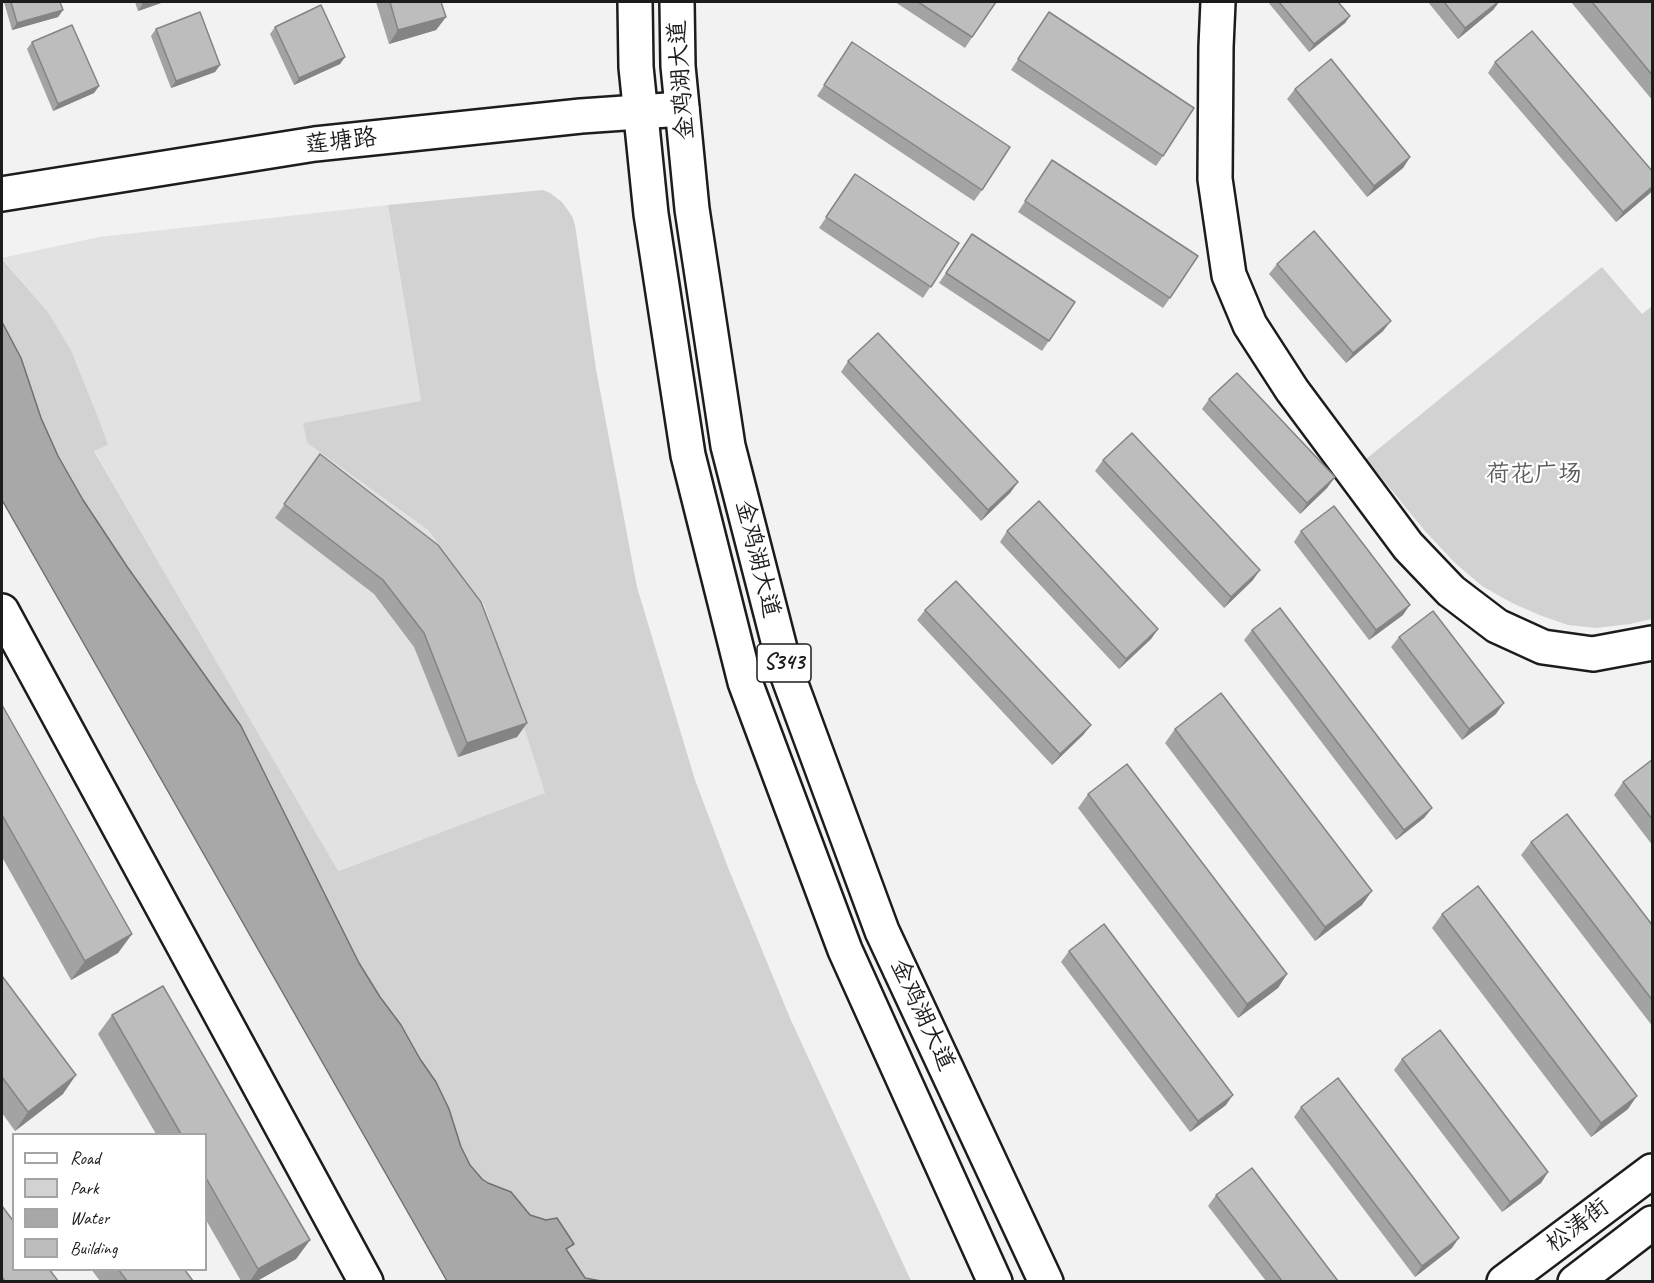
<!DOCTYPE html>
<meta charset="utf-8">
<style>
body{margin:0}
#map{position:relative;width:1654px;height:1283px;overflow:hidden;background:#f2f2f2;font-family:Caveat,sans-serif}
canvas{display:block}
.frame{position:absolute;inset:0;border:3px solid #1c1c1c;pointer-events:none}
.legend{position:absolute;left:12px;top:1133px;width:195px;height:138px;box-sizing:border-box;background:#fff;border:2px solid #a4a4a4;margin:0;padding:8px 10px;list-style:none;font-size:18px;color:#1c1c1c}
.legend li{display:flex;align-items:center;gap:12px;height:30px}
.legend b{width:30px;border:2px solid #a4a4a4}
</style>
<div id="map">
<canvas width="1654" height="1283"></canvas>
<div class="frame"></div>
<ul class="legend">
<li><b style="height:8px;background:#fff"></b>Road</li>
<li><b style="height:16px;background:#d2d2d2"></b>Park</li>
<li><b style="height:16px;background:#a8a8a8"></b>Water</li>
<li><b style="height:16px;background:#bdbdbd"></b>Building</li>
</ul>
</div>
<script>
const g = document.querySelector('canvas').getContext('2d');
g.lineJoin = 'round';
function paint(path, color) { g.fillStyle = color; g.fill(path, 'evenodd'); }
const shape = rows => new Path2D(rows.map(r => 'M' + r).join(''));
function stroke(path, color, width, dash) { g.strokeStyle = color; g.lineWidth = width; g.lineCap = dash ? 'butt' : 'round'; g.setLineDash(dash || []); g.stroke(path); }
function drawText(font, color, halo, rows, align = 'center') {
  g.font = font + ' Caveat,"LXGW WenKai TC",sans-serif'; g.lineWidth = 4.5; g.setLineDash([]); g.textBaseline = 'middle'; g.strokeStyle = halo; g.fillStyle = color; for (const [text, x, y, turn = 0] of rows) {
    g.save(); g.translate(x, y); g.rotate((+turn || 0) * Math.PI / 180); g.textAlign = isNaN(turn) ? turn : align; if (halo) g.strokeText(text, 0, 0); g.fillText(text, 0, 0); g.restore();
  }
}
const built = shape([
 [388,205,421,402,304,423,307,443,428,530,484,604,545,793,337,871,94,450,107,445,96,412,71,350,48,312,2,258,99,237]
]);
const green = shape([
 [543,190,550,193,562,202,572,216,575,225,596,369,637,587,695,780,729,870,790,1018,911,1281,601,1282,585,1278,566,1249,553,1219,541,1219,530,1215,511,1192,498,1188,482,1179,465,1157,457,1137,444,1097,436,1082,420,1059,401,1025,370,982,345,938,272,786,241,726,128,568,83,500,58,456,41,418,21,358,2,321,2,259,48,312,71,350,96,412,108,445,94,451,338,871,545,793,484,604,428,530,307,443,303,423,421,401,388,205],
 [1602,267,1642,314,1652,306,1652,619,1630,624,1596,628,1568,625,1542,616,1512,603,1482,586,1455,563,1425,531,1366,459]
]);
const water = shape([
 [2,322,21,358,41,418,58,456,83,500,128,568,241,726,359,963,380,997,401,1025,420,1059,436,1082,449,1109,461,1147,470,1165,482,1179,488,1183,511,1192,530,1215,546,1220,557,1218,574,1244,566,1249,585,1278,601,1281,447,1281,2,500,2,322]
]);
const minor = shape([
 [1218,2,1216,47,1215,179,1229,275,1250,325,1292,390,1408,546,1451,591,1497,626,1543,647,1593,654,1652,643],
 [2,194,315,144,581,116,682,109],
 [2,611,366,1282]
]);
const major = shape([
 [635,2,636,67,651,214,688,455,745,682,845,950,995,1282],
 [677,2,678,66,692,209,728,446,785,668,882,931,1046,1282],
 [1504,1282,1652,1171],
 [1575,1282,1652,1223]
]);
const wall = shape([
 [4,2,60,2,63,10,58,17,12,30],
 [135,2,164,2,138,11],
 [376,2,441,2,446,17,436,30,389,44],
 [895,2,996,2,965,48],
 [1268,2,1338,2,1350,16,1345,23,1309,52],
 [1428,2,1499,2,1493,10,1458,39],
 [1571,2,1653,2,1653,101],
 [1042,22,1163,156,1156,166,1011,70],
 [275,27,345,57,340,64,294,85,270,34],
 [156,29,220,65,215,72,171,88,151,36],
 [32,42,99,86,94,93,53,111,27,49],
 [845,53,982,190,974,201,817,96],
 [1495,62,1653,172,1653,191,1616,222,1488,73],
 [1295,89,1410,157,1403,168,1367,197,1287,99],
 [1052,160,1170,298,1163,308,1018,212],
 [855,174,959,243,923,298,819,228],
 [972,234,1075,302,1042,351,939,283],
 [1277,264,1383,331,1346,363,1269,274],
 [848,361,1018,482,1010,493,981,521,841,372],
 [1209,399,1335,477,1327,488,1300,514,1202,409],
 [320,454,527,723,517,737,458,757,414,647,374,594,275,518],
 [1103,460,1253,580,1224,608,1095,471],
 [1007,531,1158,629,1151,639,1119,669,1000,542],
 [1301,531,1403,615,1369,640,1294,542],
 [925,610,1091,725,1083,735,1052,765,917,620],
 [1252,630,1432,808,1424,818,1396,840,1244,640],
 [1399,637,1496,714,1462,740,1391,647],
 [2,705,132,934,118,953,71,980,2,857],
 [1175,729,1362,905,1315,941,1165,743],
 [1653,759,1653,846,1614,795,1623,782],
 [1088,794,1287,974,1278,988,1238,1018,1078,808],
 [1531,842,1653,926,1653,1027,1521,855],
 [1442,914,1628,1109,1591,1137,1432,928],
 [1069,951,1226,1105,1190,1132,1061,962],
 [2,976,63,1094,15,1131,2,1113],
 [112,1015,310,1240,296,1259,257,1281,241,1281,206,1220,206,1134,156,1134,98,1034],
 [1402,1059,1548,1172,1541,1183,1502,1212,1394,1070],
 [1301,1107,1452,1248,1415,1277,1294,1117],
 [1216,1195,1338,1281,1266,1281,1208,1206],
 [91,1269,184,1269,193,1281,100,1281]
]);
const shadedWall = shape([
 [151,2,164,2,138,11,143,4],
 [1498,2,1499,2,1493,10,1458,39,1465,28],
 [63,10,58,17,12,30,17,23],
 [1350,16,1345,23,1309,52,1314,44],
 [446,17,436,30,389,44,398,30],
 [345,57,340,64,294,85,299,78],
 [220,65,215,72,171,88,176,81],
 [99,86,94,93,53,111,58,104],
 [1410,157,1403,168,1367,197,1374,186],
 [1653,186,1652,191,1616,222,1623,212],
 [1391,321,1383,331,1346,363,1353,353],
 [1335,477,1327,488,1300,514,1307,503],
 [1018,482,1010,493,981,521,988,510],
 [1260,570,1253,580,1224,608,1231,597],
 [1410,605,1403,615,1369,640,1376,630],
 [1158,629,1151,639,1119,669,1126,659],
 [1504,703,1496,714,1462,740,1469,729],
 [527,723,517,737,458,757,467,743],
 [1091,725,1083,735,1052,765,1060,754],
 [1432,808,1424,818,1396,840,1404,830],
 [1372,891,1362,905,1315,941,1325,927],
 [132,934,118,953,71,980,85,961],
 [1287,974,1278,988,1238,1018,1247,1004],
 [76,1075,63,1094,15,1131,28,1112],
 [1233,1095,1226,1105,1190,1132,1198,1121],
 [1637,1096,1628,1109,1591,1137,1601,1123],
 [1548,1172,1541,1183,1502,1212,1510,1202],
 [1459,1238,1452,1248,1415,1277,1422,1266],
 [310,1240,296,1259,257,1281,250,1281,258,1269]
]);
const building = shape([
 [11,2,60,2,63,10,17,23,11,2],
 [142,2,151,2,143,4,142,2],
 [390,2,441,2,446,17,398,30,390,2],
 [918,2,996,2,972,37,918,2],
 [1279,2,1338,2,1350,16,1314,44,1279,2],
 [1444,2,1498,2,1465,28,1444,2],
 [1592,2,1653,2,1653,76,1592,2],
 [321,5,345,57,299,78,275,27,321,5],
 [200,12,220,65,176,81,156,29,200,12],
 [1049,12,1194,108,1163,156,1018,59,1049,12],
 [72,25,99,86,58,104,32,42,72,25],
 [1532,31,1653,172,1653,186,1623,212,1495,62,1532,31],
 [852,42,1010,147,982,190,824,85,852,42],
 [1331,59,1410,157,1374,186,1295,89,1331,59],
 [1052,160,1198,256,1170,298,1025,201,1052,160],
 [855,174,959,243,931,287,826,217,855,174],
 [1314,231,1391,321,1353,353,1277,264,1314,231],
 [972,234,1075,302,1049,341,946,273,972,234],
 [878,333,1018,482,988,510,848,361,878,333],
 [1237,373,1335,477,1307,503,1209,399,1237,373],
 [1132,433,1260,570,1231,597,1103,460,1132,433],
 [320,454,438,545,481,602,527,723,467,743,424,633,383,580,284,504,320,454],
 [1039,501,1158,629,1126,659,1007,531,1039,501],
 [1334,506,1410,605,1376,630,1301,531,1334,506],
 [956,581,1091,725,1060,754,925,610,956,581],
 [1280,608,1432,808,1404,830,1252,630,1280,608],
 [1433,611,1504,703,1469,729,1399,637,1433,611],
 [1221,693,1372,891,1325,927,1175,729,1221,693],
 [2,705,132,934,85,961,2,815,2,705],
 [1653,759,1653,820,1623,782,1653,759],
 [1127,764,1287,974,1247,1004,1088,794,1127,764],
 [1567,814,1653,926,1653,1001,1531,842,1567,814],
 [1478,886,1637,1096,1601,1123,1442,914,1478,886],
 [1104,924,1233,1095,1198,1121,1069,951,1104,924],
 [2,976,76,1075,28,1112,2,1077,2,976],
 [163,986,310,1240,258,1269,206,1178,206,1134,181,1134,112,1015,163,986],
 [1440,1030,1548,1172,1510,1202,1402,1059,1440,1030],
 [1338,1078,1459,1238,1422,1266,1301,1107,1338,1078],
 [1252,1168,1338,1281,1282,1281,1216,1195,1252,1168],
 [2,1206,14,1222,14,1269,49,1269,58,1281,5,1281,2,1277,2,1206],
 [118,1269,184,1269,193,1281,127,1281,118,1269]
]);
const shields = [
 [784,663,54]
];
const shieldNames = [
 ["S343",784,663]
];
const streetNames = [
 ["金鸡湖大道",682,80,-94],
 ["莲塘路",341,142,-7],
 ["金鸡湖大道",757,559,76],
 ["金鸡湖大道",922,1015,65],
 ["松涛街",1578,1226,-37]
];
const parkNames = [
 ["荷花广场",1534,475]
];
paint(built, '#e2e2e2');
paint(green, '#d2d2d2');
paint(water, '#a8a8a8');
stroke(water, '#707070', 1.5);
stroke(minor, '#1c1c1c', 38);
stroke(major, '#1c1c1c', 38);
stroke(minor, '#fff', 33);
stroke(major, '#fff', 33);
paint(wall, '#a3a3a3');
paint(shadedWall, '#848484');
paint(building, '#bdbdbd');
stroke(building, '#848484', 1.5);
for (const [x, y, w] of shields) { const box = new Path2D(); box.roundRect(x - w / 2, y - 19, w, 38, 4.5); g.fillStyle = '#fff'; g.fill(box); stroke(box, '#1c1c1c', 1.5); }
drawText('bold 22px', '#1c1c1c', null, shieldNames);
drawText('24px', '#1c1c1c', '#fff', streetNames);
drawText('24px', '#5c5c5c', '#fff', parkNames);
</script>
